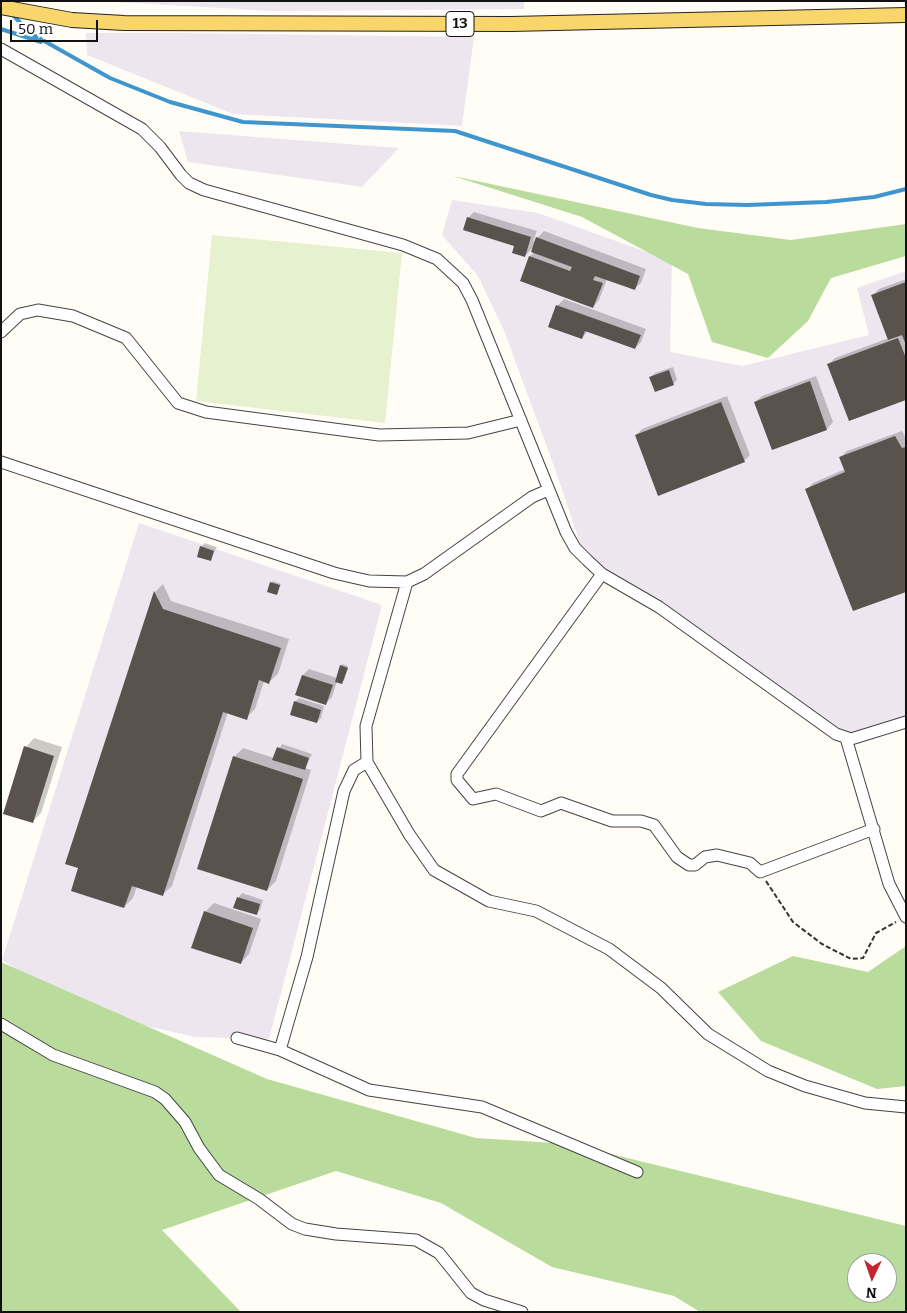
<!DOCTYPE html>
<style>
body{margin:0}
#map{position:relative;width:907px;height:1313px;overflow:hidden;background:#fffdf5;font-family:Bitter,serif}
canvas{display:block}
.frame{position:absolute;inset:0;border:2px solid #111;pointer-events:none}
.north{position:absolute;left:847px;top:1253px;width:50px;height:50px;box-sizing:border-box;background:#fff;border:1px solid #a0a0a0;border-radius:50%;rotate:183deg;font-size:14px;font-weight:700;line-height:20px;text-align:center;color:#111}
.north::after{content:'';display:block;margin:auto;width:18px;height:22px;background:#c4262e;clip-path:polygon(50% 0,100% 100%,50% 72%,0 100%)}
.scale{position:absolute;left:10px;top:20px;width:88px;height:22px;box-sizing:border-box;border:2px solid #111;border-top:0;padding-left:6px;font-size:15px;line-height:18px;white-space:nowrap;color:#111;-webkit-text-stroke:4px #fff;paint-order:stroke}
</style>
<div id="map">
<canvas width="907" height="1313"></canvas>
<div class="frame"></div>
<div class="north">N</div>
<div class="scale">50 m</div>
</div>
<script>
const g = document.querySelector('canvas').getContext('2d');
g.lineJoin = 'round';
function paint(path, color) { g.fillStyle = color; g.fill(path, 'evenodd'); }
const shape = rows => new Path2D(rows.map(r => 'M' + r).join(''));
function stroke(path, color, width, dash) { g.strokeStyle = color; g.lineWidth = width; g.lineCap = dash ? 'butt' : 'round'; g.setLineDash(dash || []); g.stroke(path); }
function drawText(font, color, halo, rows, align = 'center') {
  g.font = font + ' Bitter,serif'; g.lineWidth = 5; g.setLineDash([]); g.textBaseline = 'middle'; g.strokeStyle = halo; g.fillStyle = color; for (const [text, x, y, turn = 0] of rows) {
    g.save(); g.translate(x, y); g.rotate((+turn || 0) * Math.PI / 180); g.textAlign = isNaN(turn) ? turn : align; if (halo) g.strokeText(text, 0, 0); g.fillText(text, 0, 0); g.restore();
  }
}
const industrial = shape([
 [100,1,524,1,524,9,270,11],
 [86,33,179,33,474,37,462,126,233,114,87,55],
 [179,131,399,148,362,187,188,162],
 [452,200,538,213,672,261,670,352,742,366,869,335,857,288,906,271,906,719,843,739,584,555,556,472,505,333,478,276,442,235],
 [139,523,382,605,269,1039,195,1037,89,1013,2,960]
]);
const forest = shape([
 [453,176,698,228,791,240,906,224,906,256,831,278,808,321,768,358,712,342,688,274,582,217],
 [906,946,906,1086,877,1089,761,1041,718,992,793,956,868,972],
 [1,962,267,1079,476,1138,570,1144,906,1226,906,1312,700,1312,674,1296,552,1267,441,1203,336,1171,162,1230,241,1312,1,1312],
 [857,1263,887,1263,887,1293,857,1293]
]);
const pitch = shape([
 [212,235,402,253,385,423,196,401]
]);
const shadow = shape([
 [474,212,537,231,533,242,544,231,646,269,641,283,634,289,607,279,599,300,593,307,521,280,530,256,535,252,534,246,525,256,516,245,468,218],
 [906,279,906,398,829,364,835,358,889,338,872,296,879,289],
 [564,299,646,329,641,342,635,348,588,331,582,338,550,326,558,305],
 [673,367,677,380,673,384,651,377,655,373],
 [816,376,833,422,827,429,772,449,755,402,762,396],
 [727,396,750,455,744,461,636,435,642,429],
 [902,431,906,438,906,591,807,489,813,483,845,469,840,458,847,451],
 [205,543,217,547,210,560,201,547],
 [273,581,281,584,277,594,271,583],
 [163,584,171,601,289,639,278,674,269,682,264,681,255,709,246,718,228,712,172,886,163,894,137,886,133,898,124,907,80,867,66,863,155,592],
 [342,664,348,666,344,681,337,681,332,697,326,703,303,675,309,669,337,678],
 [299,698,324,706,321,718,317,722,295,702],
 [34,738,62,747,41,813,32,822,26,747],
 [282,744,312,754,305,768,311,770,276,881,267,890,234,757,243,748,274,758],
 [242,893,263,900,260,910,256,914,238,898],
 [214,903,261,919,249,954,241,963,205,912]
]);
const stream = shape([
 [12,14,30,33,110,78,170,102,243,122,455,131,651,195,672,200,706,204,747,205,826,202,874,197,906,189],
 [1,29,41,42]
]);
const building = shape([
 [467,217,531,237,525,257,512,253,514,246,463,230],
 [536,237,640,276,635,290,595,276,593,280,603,283,593,308,520,281,529,256,570,271,572,267,531,252],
 [906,282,906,345,902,335,888,340,871,295],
 [556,305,641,335,635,349,585,331,582,339,548,327],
 [898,338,906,358,906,400,849,421,827,364],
 [669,370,674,385,655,392,649,377],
 [810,381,827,430,772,450,754,402],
 [721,402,745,462,658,496,635,435],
 [895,436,902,448,906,447,906,592,853,611,805,489,845,472,839,457],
 [200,546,214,551,211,561,197,557],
 [270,582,280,585,277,595,267,592],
 [154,591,163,609,281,648,269,684,259,680,247,720,223,712,163,896,132,886,124,908,71,891,78,868,65,864],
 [340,665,348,668,342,684,335,682],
 [302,675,333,685,326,705,295,695],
 [294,701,321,710,317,723,290,715],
 [24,746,54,756,33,823,3,814],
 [277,747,309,758,305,770,272,760],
 [233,756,303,779,267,891,197,869],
 [237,897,260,904,257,915,233,908],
 [204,911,253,928,241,964,191,948]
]);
const path = shape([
 [766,881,793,922,822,944,851,959,863,958,876,933,896,922]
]);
const minor = shape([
 [1,49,142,129,160,147,181,175,189,183,204,190,403,245,437,259,463,283,472,300,566,532,575,548,587,560,602,574,659,607,836,734,851,739,906,722],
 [1,332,20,314,38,310,73,316,126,338,178,403,206,412,379,435,468,433,521,420],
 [1,462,334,573,369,581,407,582,424,574,532,497,548,490],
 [602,574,457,774,457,780,473,799,496,794,541,811,561,803,612,821,641,821,654,825,677,857,689,865,695,865,705,857,717,855,750,863,760,872,874,829],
 [407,582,366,726,367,762,409,834,434,870,489,901,536,911,609,949,661,988,708,1034,768,1071,805,1086,865,1103,906,1107],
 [846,738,889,884,906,917],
 [1,1024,53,1055,155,1092,165,1099,185,1122,199,1148,219,1175,259,1199,292,1224,305,1229,336,1234,416,1240,439,1253,471,1293,484,1300,522,1312],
 [237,1038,280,1050,369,1090,482,1107,637,1172],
 [280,1050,307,957,344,791,354,770,367,762]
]);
const major = shape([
 [1,7,72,20,124,23,511,24,906,15]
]);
const shields = [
 [460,24,28]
];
const shieldNames = [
 ["13",460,24]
];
paint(industrial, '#eee6ef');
paint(forest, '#b9dc9c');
paint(pitch, '#e6f2cf');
paint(shadow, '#0003');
stroke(stream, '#3f96cf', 4);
paint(building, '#5a524d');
stroke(minor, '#444', 13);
stroke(major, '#222', 16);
stroke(path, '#333', 2, [5, 2.5]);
stroke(minor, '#fff', 11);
stroke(major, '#f9d66b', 14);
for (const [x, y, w] of shields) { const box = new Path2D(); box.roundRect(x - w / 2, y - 12.5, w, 25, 4); g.fillStyle = '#fff'; g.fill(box); stroke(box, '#111', 1); }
drawText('bold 15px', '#111', null, shieldNames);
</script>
